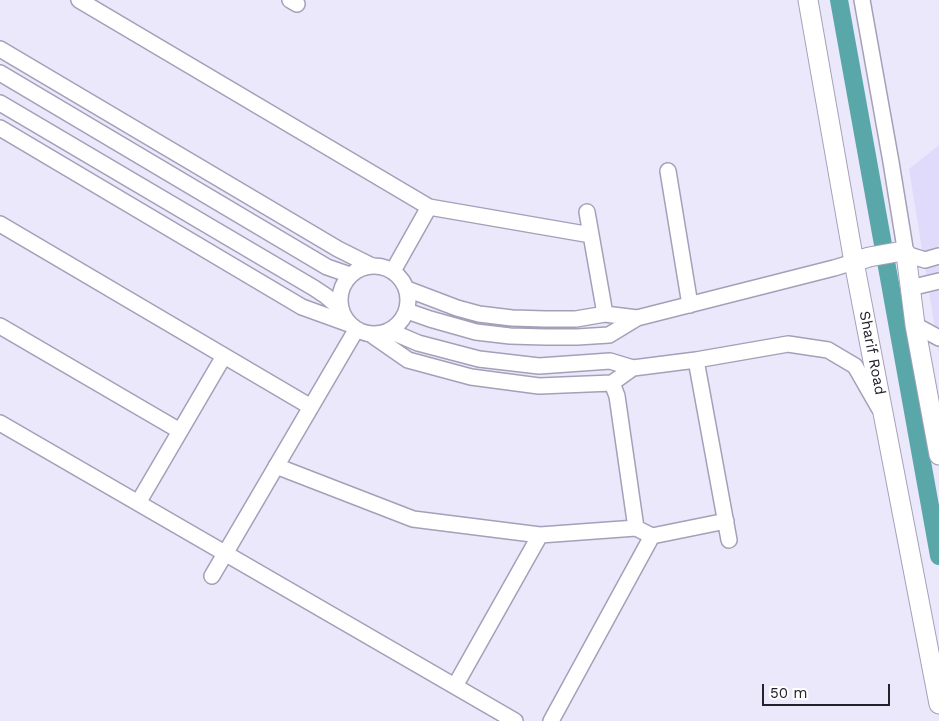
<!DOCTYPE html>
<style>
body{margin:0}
#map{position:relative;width:939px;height:721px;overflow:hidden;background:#ebe8fc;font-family:"Work Sans",sans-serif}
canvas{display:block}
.scale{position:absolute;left:762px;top:684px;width:128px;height:22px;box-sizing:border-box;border:2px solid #23212b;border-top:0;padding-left:6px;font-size:15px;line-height:18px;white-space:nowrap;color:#23212b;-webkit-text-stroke:4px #fff;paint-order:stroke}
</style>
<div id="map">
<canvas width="939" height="721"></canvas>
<div class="scale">50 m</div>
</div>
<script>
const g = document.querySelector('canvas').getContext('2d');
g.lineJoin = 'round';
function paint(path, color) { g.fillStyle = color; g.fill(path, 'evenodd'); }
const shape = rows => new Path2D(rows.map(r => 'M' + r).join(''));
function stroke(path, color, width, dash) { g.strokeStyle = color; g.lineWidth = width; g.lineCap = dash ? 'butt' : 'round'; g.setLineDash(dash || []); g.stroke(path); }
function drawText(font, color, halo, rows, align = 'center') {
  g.font = font + ' "Work Sans",sans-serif'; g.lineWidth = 4; g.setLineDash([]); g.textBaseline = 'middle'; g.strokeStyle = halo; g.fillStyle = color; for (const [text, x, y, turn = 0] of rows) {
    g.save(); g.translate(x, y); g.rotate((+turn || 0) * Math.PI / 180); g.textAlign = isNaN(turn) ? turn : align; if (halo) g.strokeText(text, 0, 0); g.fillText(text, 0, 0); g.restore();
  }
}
const built = shape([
 [939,145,939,353,909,169]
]);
const canal = shape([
 [839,0,939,556]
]);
const minor = shape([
 [79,0,429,207,591,235],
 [290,0,297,4],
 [862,0,891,162,906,254,925,260,939,256],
 [0,49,338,249,372,266],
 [0,73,327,267,350,275],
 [0,103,314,288,326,296,341,309],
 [0,128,302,307,349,324],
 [668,171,690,305],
 [587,212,605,314],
 [0,224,311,407],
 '340 300a34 34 0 1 1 68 0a34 34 0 1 1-68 0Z',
 [393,271,429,207],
 [910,288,939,281],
 [407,289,457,308,479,314,512,318,545,319,576,319,605,314,637,318],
 [407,311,430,319,476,332,510,336,545,337,577,337,609,335,637,318,834,268,854,262],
 [915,325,939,338],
 [0,326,180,431],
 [390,331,418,343,479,359,539,366,610,361,633,368,696,360,788,344,828,350,855,366,879,408],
 [372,335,408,360,471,377,539,386,612,383,633,368],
 [696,360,729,540],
 [612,383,617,396,636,528],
 [0,423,515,721],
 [276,466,413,519,540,535,636,528,652,536,726,521],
 [138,503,224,356],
 [212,576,356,330],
 [455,686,540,535],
 [551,721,652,536]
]);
const tertiary = shape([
 [808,0,854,262,939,704],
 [854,262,869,257,897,252,906,254,915,325,939,455]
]);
const streetNames = [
 ["Sharif Road",872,353,79]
];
paint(built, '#e0dafb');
stroke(canal, '#5aa7a9', 18);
stroke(minor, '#a4a0b7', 18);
stroke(tertiary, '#a4a0b7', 21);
stroke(minor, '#fff', 15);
stroke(tertiary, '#fff', 19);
drawText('15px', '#23212b', '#fff', streetNames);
</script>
